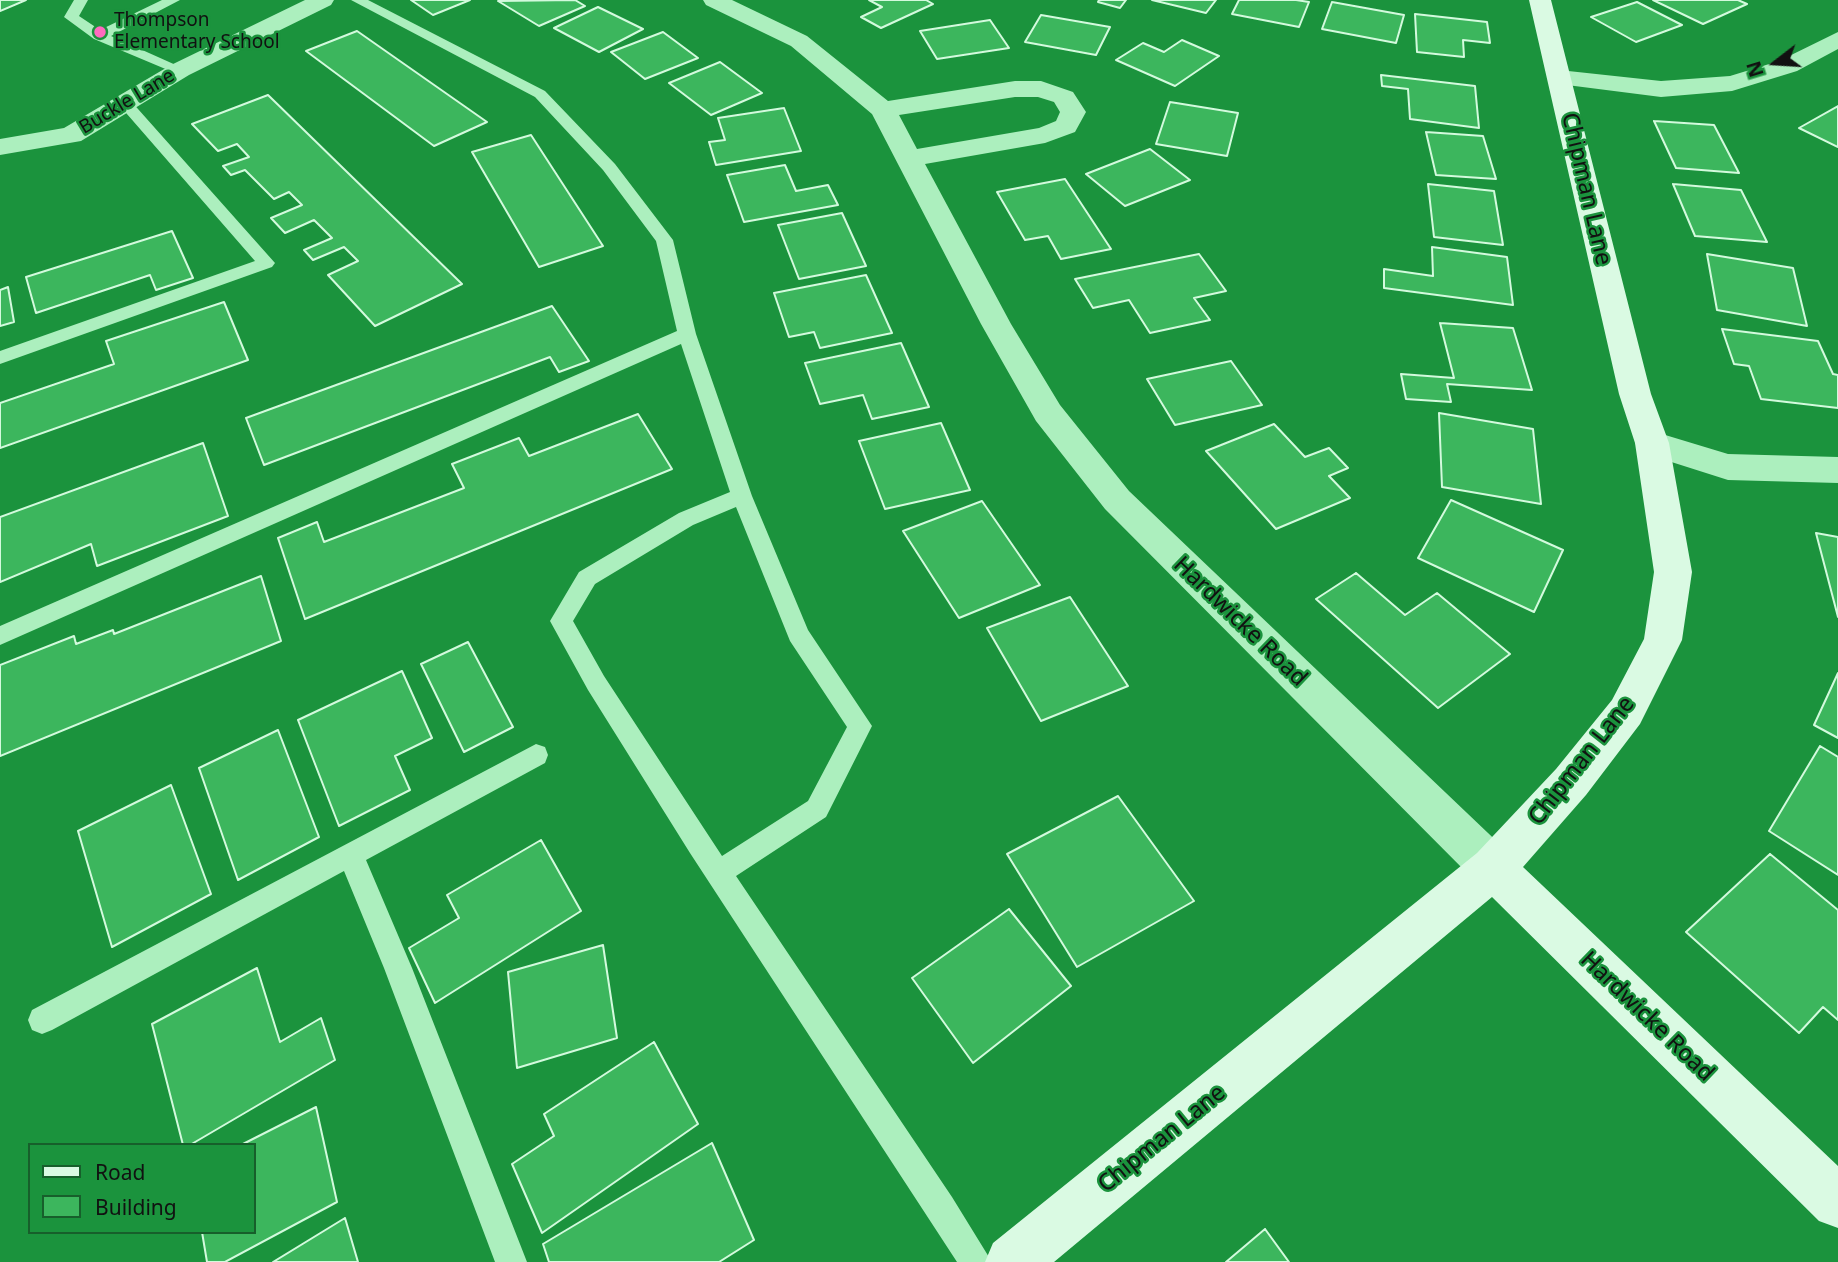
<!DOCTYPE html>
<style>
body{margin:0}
#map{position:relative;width:1838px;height:1262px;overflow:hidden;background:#1b933d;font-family:"Noto Sans",sans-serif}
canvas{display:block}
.legend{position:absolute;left:28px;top:1143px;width:228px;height:91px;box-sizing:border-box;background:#1b933d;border:2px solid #175f2b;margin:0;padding:9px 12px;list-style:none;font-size:21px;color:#111}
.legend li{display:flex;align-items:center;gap:14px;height:35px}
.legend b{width:35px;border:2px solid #175f2b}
.north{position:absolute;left:1740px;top:28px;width:70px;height:70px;-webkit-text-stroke:5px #1b933d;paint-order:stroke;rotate:253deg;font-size:19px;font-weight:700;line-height:28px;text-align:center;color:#111}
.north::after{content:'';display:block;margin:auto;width:24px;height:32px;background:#111;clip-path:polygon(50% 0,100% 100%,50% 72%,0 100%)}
</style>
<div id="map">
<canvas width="1838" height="1262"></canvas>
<ul class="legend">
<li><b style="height:9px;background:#dafae3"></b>Road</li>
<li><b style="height:19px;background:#3cb65d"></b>Building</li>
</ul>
<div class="north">N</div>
</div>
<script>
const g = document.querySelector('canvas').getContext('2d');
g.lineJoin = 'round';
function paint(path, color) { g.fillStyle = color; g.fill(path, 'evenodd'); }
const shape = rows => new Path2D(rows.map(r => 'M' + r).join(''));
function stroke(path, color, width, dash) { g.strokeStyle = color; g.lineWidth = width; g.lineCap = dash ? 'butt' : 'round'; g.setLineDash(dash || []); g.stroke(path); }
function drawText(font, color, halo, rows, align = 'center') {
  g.font = font + ' "Noto Sans",sans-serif'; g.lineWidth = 5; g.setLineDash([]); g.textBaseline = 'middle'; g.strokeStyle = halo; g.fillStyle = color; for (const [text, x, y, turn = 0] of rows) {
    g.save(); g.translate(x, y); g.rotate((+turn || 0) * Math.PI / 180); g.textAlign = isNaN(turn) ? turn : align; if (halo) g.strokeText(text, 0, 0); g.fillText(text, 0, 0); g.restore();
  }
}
const building = shape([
 [0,0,26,0,0,11,0,0],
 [411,0,470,0,433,15,411,0],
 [575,0,585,6,539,26,498,1,575,0],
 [869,0,926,0,933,4,881,28,861,17,882,7,869,0],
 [1099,0,1126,0,1120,8,1098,2,1099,0],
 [1152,0,1216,0,1206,13,1152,0],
 [1239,0,1296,0,1309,2,1299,27,1232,14,1239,0],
 [1653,0,1738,0,1747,4,1703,24,1653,0],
 [1332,2,1404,15,1396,43,1322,29,1332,2],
 [1637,2,1682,25,1636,42,1591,17,1637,2],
 [598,7,643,29,599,52,554,28,598,7],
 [1415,14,1487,22,1490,43,1463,40,1464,57,1417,52,1415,14],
 [1041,15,1110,27,1096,55,1025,42,1041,15],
 [990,20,1009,48,937,59,920,31,990,20],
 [357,31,487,122,434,146,306,51,357,31],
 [663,32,698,58,645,79,611,52,663,32],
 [1182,40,1219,56,1175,86,1116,60,1143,43,1164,52,1182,40],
 [720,62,762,93,711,115,669,83,720,62],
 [1381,75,1475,86,1479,128,1410,119,1408,89,1382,86,1381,75],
 [268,95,462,284,375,326,328,275,358,261,344,247,313,260,304,250,332,238,314,220,285,233,271,218,302,205,289,192,274,199,245,170,231,175,223,166,249,157,237,144,218,151,192,124,268,95],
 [1170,102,1238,113,1227,156,1156,144,1170,102],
 [1838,106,1838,147,1799,128,1838,106],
 [784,108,801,151,716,165,709,142,725,140,718,118,784,108],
 [1654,121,1714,125,1739,173,1676,168,1654,121],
 [1426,132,1483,136,1496,179,1436,175,1426,132],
 [531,135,603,246,539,267,472,152,531,135],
 [1150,149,1190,180,1125,206,1086,174,1150,149],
 [785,165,796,191,828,185,838,205,744,222,727,175,785,165],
 [1065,179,1111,249,1061,259,1048,236,1025,240,997,192,1065,179],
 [1428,184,1494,191,1503,245,1434,237,1428,184],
 [1673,184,1741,190,1767,242,1695,236,1673,184],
 [842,213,866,266,799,279,778,225,842,213],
 [172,231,193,278,156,290,150,275,36,313,26,277,172,231],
 [1432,247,1507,257,1513,305,1384,288,1384,269,1433,276,1432,247],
 [1199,254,1226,291,1194,298,1210,320,1150,333,1129,300,1093,308,1075,279,1199,254],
 [1707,254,1793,268,1807,326,1717,310,1707,254],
 [866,275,892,333,820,348,814,332,789,337,774,293,866,275],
 [8,287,14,322,0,326,0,290,8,287],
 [224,302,248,360,0,448,0,403,114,364,106,341,224,302],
 [552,306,589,361,559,372,550,357,264,465,246,418,552,306],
 [1440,323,1513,328,1532,390,1447,384,1451,402,1406,399,1401,374,1454,378,1440,323],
 [1722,329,1818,341,1833,374,1838,375,1838,408,1761,399,1749,366,1734,364,1722,329],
 [901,343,929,407,872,419,863,395,820,404,805,363,901,343],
 [1231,361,1262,405,1175,425,1147,379,1231,361],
 [1439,413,1533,429,1541,504,1442,487,1439,413],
 [638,414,672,469,305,619,278,538,317,522,324,542,464,488,452,464,519,438,529,456,638,414],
 [941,423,970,490,885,509,859,441,941,423],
 [1274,424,1305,457,1329,448,1348,468,1329,476,1350,498,1276,529,1206,451,1274,424],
 [203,443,228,516,97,566,91,544,0,582,0,517,203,443],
 [1451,500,1563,550,1534,612,1418,558,1451,500],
 [982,501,1040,585,959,618,903,531,982,501],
 [1816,533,1838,537,1838,617,1816,533],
 [1356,573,1405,615,1437,593,1510,654,1438,708,1316,599,1356,573],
 [261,576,281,641,0,756,0,665,74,636,76,644,113,630,114,634,261,576],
 [1070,597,1128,686,1041,721,987,628,1070,597],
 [468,642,513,727,464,752,421,664,468,642],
 [402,671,432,738,395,756,410,790,339,826,298,720,402,671],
 [1838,673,1838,738,1814,725,1838,673],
 [278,730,319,837,238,880,199,768,278,730],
 [1820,746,1838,757,1838,875,1769,831,1820,746],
 [171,785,211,894,112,947,78,831,171,785],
 [1118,796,1194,901,1077,967,1007,854,1118,796],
 [541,840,581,911,435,1003,409,948,459,918,447,895,541,840],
 [1770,854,1838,910,1838,1020,1823,1007,1799,1033,1686,932,1770,854],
 [1009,909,1071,986,973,1063,912,978,1009,909],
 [603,945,617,1038,517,1068,508,972,603,945],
 [257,968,280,1042,321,1018,335,1060,190,1145,183,1145,152,1024,257,968],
 [654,1042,698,1124,542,1233,512,1164,554,1136,544,1114,654,1042],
 [316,1107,337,1202,225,1262,207,1262,202,1232,254,1232,254,1145,241,1145,316,1107],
 [712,1143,754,1240,719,1262,549,1262,543,1244,712,1143],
 [345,1218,358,1262,273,1262,345,1218],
 [1265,1229,1289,1262,1226,1262,1265,1229]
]);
const lane = shape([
 [74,0,88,0,79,16,100,30,162,0,180,0,111,36,187,70,180,74,175,73,94,39,64,17,74,0],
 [351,0,368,0,545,91,615,164,673,240,696,334,752,496,808,630,872,726,826,817,736,876,952,1197,992,1262,957,1262,690,853,588,690,550,621,579,572,679,513,730,492,681,344,0,645,0,626,677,331,656,241,603,170,535,97,351,0],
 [736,507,790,641,847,727,808,801,722,856,604,676,573,621,595,584,693,525,736,507],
 [125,98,130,100,275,263,272,267,0,364,0,351,255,261,120,106,117,103,120,100,125,98],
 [536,744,545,747,548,755,545,763,366,860,412,968,527,1262,495,1262,384,968,344,871,52,1030,42,1034,32,1030,28,1020,32,1010,536,744]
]);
const street = shape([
 [305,0,334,0,331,5,189,75,81,141,0,155,0,139,64,128,171,65,305,0],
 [703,0,732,0,807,36,888,101,1015,81,1041,81,1073,92,1086,112,1075,132,1045,143,925,164,1011,324,1060,405,1129,491,1509,853,1515,868,1509,883,1493,889,1477,883,1105,509,1036,421,981,324,872,114,791,46,706,5,703,0],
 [1015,97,1038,97,1054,102,1060,112,1056,121,1039,128,917,149,899,115,1015,97],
 [1838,32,1838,49,1797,71,1732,91,1661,97,1559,84,1550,82,1547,77,1550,72,1559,70,1661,81,1730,76,1779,61,1838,32],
 [1652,431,1728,454,1838,457,1838,483,1728,480,1640,452,1635,443,1640,434,1652,431]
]);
const secondary = shape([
 [1529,0,1551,0,1651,394,1669,443,1692,572,1682,640,1640,724,1586,795,1523,867,1838,1166,1838,1228,1819,1221,1492,897,1054,1262,985,1262,993,1243,1477,853,1556,769,1612,700,1644,639,1654,572,1635,443,1619,394,1529,0]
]);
const markers = [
 [100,32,7,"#ff6abf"]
];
const farPoinames = [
 ["Thompson",114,21],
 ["Elementary School",114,43]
];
const farStreetnames = [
 ["Buckle Lane",127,102,-31]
];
const streetNames = [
 ["Chipman Lane",1586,189,77],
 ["Hardwicke Road",1240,622,44],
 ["Chipman Lane",1582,761,-52],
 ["Hardwicke Road",1647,1017,44],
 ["Chipman Lane",1162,1139,-39]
];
paint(building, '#3cb65d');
stroke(building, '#d3fadd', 2);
paint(lane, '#acefbe');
paint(street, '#acefbe');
paint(secondary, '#dafae3');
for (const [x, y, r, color] of markers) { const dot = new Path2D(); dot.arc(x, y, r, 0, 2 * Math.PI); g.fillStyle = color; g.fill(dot); stroke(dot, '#1b933d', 2.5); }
drawText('19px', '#111', '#1b933d', farPoinames, 'left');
drawText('19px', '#111', '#1b933d', farStreetnames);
drawText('23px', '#111', '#1b933d', streetNames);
</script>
